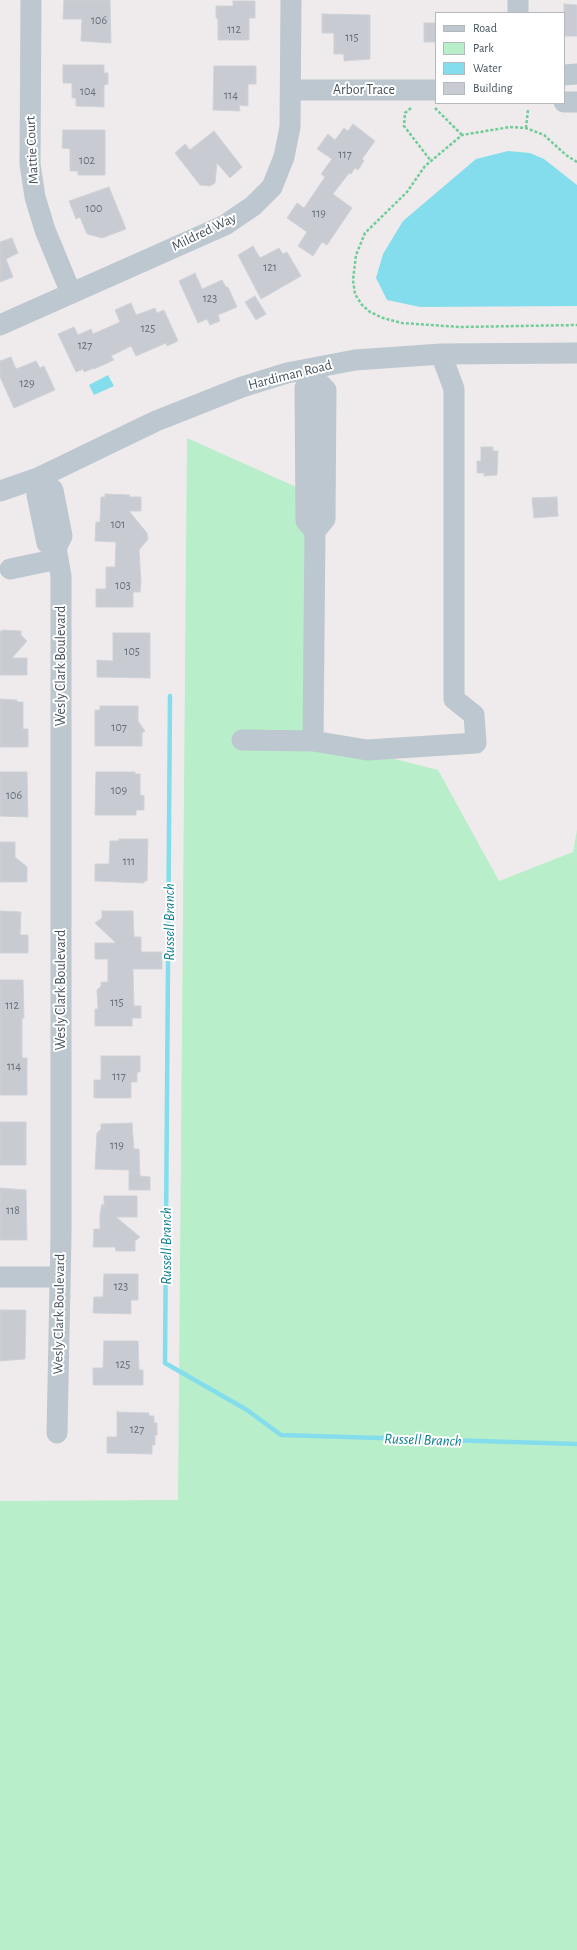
<!DOCTYPE html>
<style>
body{margin:0}
#map{position:relative;width:577px;height:1950px;overflow:hidden;background:#efebec;font-family:"Alegreya Sans",sans-serif}
canvas{display:block}
.legend{position:absolute;left:435px;top:12px;width:130px;height:92px;box-sizing:border-box;background:#fff;border:1px solid #b4b9bd;margin:0;padding:5px 7px;list-style:none;font-size:12px;color:#445059}
.legend li{display:flex;align-items:center;gap:8px;height:20px}
.legend b{width:20px;border:1px solid #b4b9bd}
</style>
<div id="map">
<canvas width="577" height="1950"></canvas>
<ul class="legend">
<li><b style="height:5px;background:#bcc7cf"></b>Road</li>
<li><b style="height:11px;background:#b8eec9"></b>Park</li>
<li><b style="height:11px;background:#84ddec"></b>Water</li>
<li><b style="height:11px;background:#c8cbd1"></b>Building</li>
</ul>
</div>
<script>
const g = document.querySelector('canvas').getContext('2d');
g.lineJoin = 'round';
function paint(path, color) { g.fillStyle = color; g.fill(path, 'evenodd'); }
const shape = rows => new Path2D(rows.map(r => 'M' + r).join(''));
function stroke(path, color, width, dash) { g.strokeStyle = color; g.lineWidth = width; g.lineCap = dash ? 'butt' : 'round'; g.setLineDash(dash || []); g.stroke(path); }
function drawText(font, color, halo, rows, align = 'center') {
  g.font = font + ' "Alegreya Sans",sans-serif'; g.lineWidth = 4; g.setLineDash([]); g.textBaseline = 'middle'; g.strokeStyle = halo; g.fillStyle = color; for (const [text, x, y, turn = 0] of rows) {
    g.save(); g.translate(x, y); g.rotate((+turn || 0) * Math.PI / 180); g.textAlign = isNaN(turn) ? turn : align; if (halo) g.strokeText(text, 0, 0); g.fillText(text, 0, 0); g.restore();
  }
}
const green = shape([
 [187,438,312,494,316,739,438,770,499,881,573,852,577,830,577,1950,0,1950,0,1501,178,1500]
]);
const water = shape([
 [508,151,530,153,544,159,577,185,577,306,420,307,387,300,376,278,383,254,403,221,476,159],
 [108,375,114,386,94,395,89,385]
]);
const stream = shape([
 [170,696,165,1363,247,1410,281,1435,577,1444]
]);
const building = shape([
 [64,0,110,0,111,43,81,41,82,19,63,19,64,0],
 [233,1,255,1,255,18,249,18,249,40,218,40,218,19,216,18,216,6,233,6,233,1],
 [564,4,577,5,577,36,564,36,564,4],
 [322,14,370,15,370,59,344,61,344,54,334,54,334,33,322,33,322,14],
 [424,23,436,23,436,42,424,42,424,23],
 [63,65,104,65,104,73,108,73,108,84,104,85,104,107,76,106,76,98,72,98,72,83,63,83,63,65],
 [214,66,256,66,256,84,248,84,248,106,239,105,240,111,213,110,214,66],
 [353,124,375,141,362,159,364,161,358,170,355,168,351,174,349,173,333,194,352,208,327,245,322,242,313,256,298,246,307,232,287,218,297,203,304,208,325,177,321,174,332,159,317,149,328,134,335,140,344,128,348,131,353,124],
 [63,130,105,130,105,175,78,175,78,171,70,171,70,149,62,148,63,130],
 [214,131,242,167,230,178,217,163,215,183,210,186,200,185,175,153,185,144,190,150,214,131],
 [109,187,126,229,102,238,87,234,80,217,76,219,69,201,109,187],
 [12,238,18,253,6,259,13,277,0,282,0,242,12,238],
 [253,246,260,258,279,248,283,254,287,252,301,276,261,299,238,255,253,246],
 [195,273,202,289,222,280,226,287,228,287,237,307,218,315,220,321,210,325,207,319,198,323,179,281,195,273],
 [255,296,266,314,256,320,245,302,255,296],
 [131,303,136,315,155,308,157,313,164,310,178,341,167,346,166,343,136,356,131,346,111,356,114,360,94,369,94,368,84,372,83,369,76,372,58,334,74,327,78,335,91,329,93,334,120,322,115,310,131,303],
 [11,357,16,369,36,361,40,368,44,366,55,390,14,408,0,377,0,361,11,357],
 [481,447,493,447,493,451,498,451,497,475,484,476,484,473,477,473,477,461,481,461,481,447],
 [105,494,130,495,129,497,141,497,141,511,129,511,147,533,148,539,139,550,141,582,140,592,133,592,133,607,96,607,96,589,106,589,106,567,115,567,116,542,95,541,96,522,100,522,101,497,105,497,105,494],
 [557,497,558,516,534,518,532,498,557,497],
 [3,630,21,631,21,635,27,641,12,658,27,658,27,675,0,675,0,631,3,631,3,630],
 [113,633,150,633,150,678,97,677,97,660,113,661,113,633],
 [0,699,17,700,17,702,23,702,23,729,28,729,28,747,0,747,0,699],
 [100,706,138,706,138,721,145,731,142,733,142,746,95,746,95,710,100,710,100,706],
 [0,772,27,772,28,817,0,816,0,772],
 [96,772,135,772,135,774,140,774,140,795,144,796,144,810,136,810,136,815,95,815,96,772],
 [119,839,148,839,147,881,144,881,144,883,95,881,95,864,109,864,110,841,119,841,119,839],
 [0,842,15,842,15,857,27,867,27,882,0,882,0,842],
 [0,911,21,912,20,935,28,935,28,953,0,953,0,911],
 [102,911,133,911,134,937,141,937,141,952,162,952,162,969,133,969,134,1006,141,1006,141,1018,132,1018,132,1026,95,1026,95,1009,98,1009,97,990,101,986,101,982,108,982,108,959,95,959,95,943,116,943,95,923,102,918,102,911],
 [0,980,23,980,24,1018,22,1018,22,1058,27,1058,27,1095,0,1095,0,980],
 [101,1056,140,1056,140,1072,137,1072,137,1082,131,1082,131,1098,94,1098,94,1080,101,1080,101,1056],
 [0,1122,26,1122,26,1165,0,1165,0,1122],
 [132,1123,134,1149,139,1149,140,1176,150,1177,150,1190,129,1190,129,1170,95,1169,97,1133,101,1129,101,1124,132,1123],
 [0,1188,26,1190,27,1240,0,1240,0,1188],
 [104,1196,137,1196,137,1217,116,1217,140,1237,135,1241,135,1251,116,1251,115,1247,93,1247,94,1229,100,1229,100,1214,102,1204,104,1206,104,1196],
 [104,1274,138,1274,138,1300,131,1300,131,1314,93,1313,94,1297,103,1297,104,1274],
 [0,1310,26,1310,25,1359,0,1361,0,1310],
 [104,1341,138,1341,139,1370,143,1370,143,1385,93,1385,93,1368,103,1368,104,1341],
 [117,1412,149,1413,149,1416,154,1416,154,1423,157,1423,157,1435,155,1435,155,1445,152,1445,152,1454,107,1453,107,1437,117,1437,117,1412]
]);
const path = shape([
 [411,108,405,113,404,126,431,161],
 [435,108,462,135],
 [526,128,528,110],
 [577,162,566,155,544,135,526,128,510,127,462,135,425,166,407,192,365,233,356,255,353,280,355,294,362,305,370,312,383,318,402,323,460,327,577,325]
]);
const minor = shape([
 [31,0,30,164,35,197,45,230,71,293],
 [518,0,518,13],
 [564,75,577,74],
 [291,90,436,90],
 [564,102,577,102],
 [0,325,225,225,253,206,272,187,284,157,290,127,291,0],
 [316,368,316,380,326,390,325,519,315,531,306,521,305,388,316,380],
 [38,478,53,490,62,536,56,548,61,576,61,1236,57,1433],
 [38,478,37,495,47,543,56,548],
 [0,491,38,478,156,421,242,387,287,373,355,360,441,354,577,353],
 [10,569,58,559],
 [242,740,313,741,315,531],
 [313,741,367,750,476,743,474,715,454,699,454,389,441,354],
 [0,1277,59,1277]
]);
const numberNames = [
 ["106",99,20],
 ["112",234,29],
 ["115",352,37],
 ["104",88,91],
 ["114",231,95],
 ["117",345,154],
 ["102",87,160],
 ["100",94,208],
 ["119",319,213],
 ["121",270,267],
 ["123",210,298],
 ["125",148,328],
 ["127",85,345],
 ["129",27,383],
 ["101",118,524],
 ["103",123,585],
 ["105",132,651],
 ["107",119,727],
 ["109",119,790],
 ["106",14,795],
 ["111",129,861],
 ["115",117,1002],
 ["112",12,1005],
 ["114",14,1066],
 ["117",119,1076],
 ["119",117,1145],
 ["118",13,1210],
 ["123",121,1286],
 ["125",123,1364],
 ["127",137,1429]
];
const streetNames = [
 ["Arbor Trace",364,90],
 ["Mattie Court",32,150,-93],
 ["Mildred Way",204,232,-26],
 ["Hardiman Road",290,375,-14],
 ["Wesly Clark Boulevard",61,666,-90],
 ["Wesly Clark Boulevard",61,990,-90],
 ["Wesly Clark Boulevard",59,1314,-89]
];
const waterNames = [
 ["Russell Branch",169,922,-90],
 ["Russell Branch",166,1246,-90],
 ["Russell Branch",423,1440,2]
];
paint(green, '#b8eec9');
paint(water, '#84ddec');
stroke(stream, '#84ddec', 4.5);
paint(building, '#c8cbd1');
stroke(building, '#cfd2d8', 1);
stroke(path, '#70cc98', 2.5, [3, 2]);
stroke(minor, '#bcc7cf', 21);
drawText('12px', '#656f77', null, numberNames);
drawText('14px', '#445059', '#fff', streetNames);
drawText('italic 15px', '#0b7d90', '#fff', waterNames);
</script>
